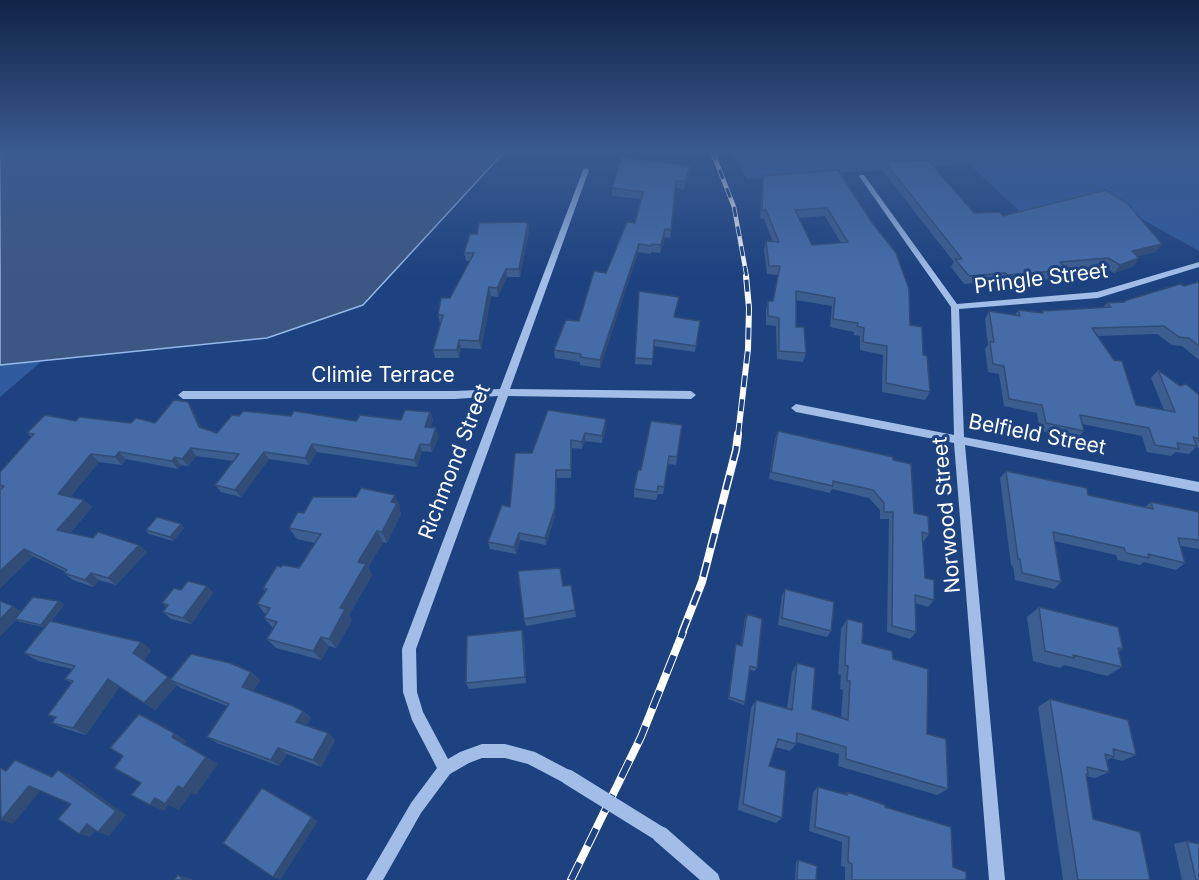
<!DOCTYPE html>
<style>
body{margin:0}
canvas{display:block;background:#1e427f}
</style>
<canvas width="1199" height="880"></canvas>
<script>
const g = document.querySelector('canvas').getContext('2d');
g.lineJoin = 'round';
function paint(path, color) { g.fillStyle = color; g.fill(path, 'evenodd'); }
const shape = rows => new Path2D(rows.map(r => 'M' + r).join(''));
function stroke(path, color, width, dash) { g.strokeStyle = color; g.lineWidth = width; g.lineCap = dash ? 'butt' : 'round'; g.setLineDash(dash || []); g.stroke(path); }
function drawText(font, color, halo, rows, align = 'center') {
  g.font = font + ' Inter,sans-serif'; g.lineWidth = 6; g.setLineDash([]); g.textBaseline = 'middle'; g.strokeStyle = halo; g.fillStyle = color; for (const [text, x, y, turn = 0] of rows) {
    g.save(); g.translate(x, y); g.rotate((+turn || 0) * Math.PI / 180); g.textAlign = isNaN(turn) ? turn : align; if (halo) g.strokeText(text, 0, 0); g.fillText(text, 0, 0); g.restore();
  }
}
const green = shape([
 [732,151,1199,151,1199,251,1106,199,1029,220,969,164,747,179],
 [43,360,0,397,0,365]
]);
const water = shape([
 [0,151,505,151,363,305,267,338,0,365,0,151]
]);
const minor = shape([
 [586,168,589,170,510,389,691,391,696,395,691,399,508,396,416,649,417,692,423,712,448,759,460,752,482,744,505,744,535,752,573,772,576,777,573,782,568,785,528,764,505,758,482,758,469,763,450,774,421,813,383,880,366,880,411,803,437,768,412,720,403,692,402,649,498,396,455,399,183,399,178,395,183,391,455,391,500,389,583,170,586,168],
 [860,175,864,175,957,304,1097,292,1199,262,1199,267,1098,298,959,309,964,437,1199,482,1199,492,965,445,1005,880,989,880,954,443,796,412,791,408,796,404,954,435,951,307,859,176,860,175],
 [660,826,666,828,718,874,720,880,700,880,654,840,652,834,654,828,660,826]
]);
const railFar3 = shape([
 [712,151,734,207,747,278]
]);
const railFar2 = shape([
 [738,435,748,349,749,308,746,276]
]);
const railFar1 = shape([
 [682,633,702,582,736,450,738,434]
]);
const rail = shape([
 [571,880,641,737,683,632]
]);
const minorBridge = shape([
 [568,777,660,834]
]);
const wall = shape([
 [885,162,974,213,1003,216,1156,252,1137,256,1134,266,1114,273,1103,266,1067,269,1067,270,1062,278,1003,284,1000,281,964,284,951,267,954,262,882,170],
 [690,166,690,173,684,189,675,188,670,238,665,237,660,253,651,252,651,254,638,252,600,368,580,365,580,362,555,358,554,350,579,321,635,223,641,199,612,196,612,188],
 [838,170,923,355,930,392,925,400,882,392,883,355,860,350,860,336,854,335,854,332,830,327,832,306,796,300,796,327,806,353,803,362,777,359,776,326,766,325,766,310,768,301,773,301,778,275,767,274,764,250,766,241,773,242,764,219,760,218,762,184,763,176],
 [825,216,841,243,812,245,799,218],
 [528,222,529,230,520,277,507,277,498,297,491,296,481,349,461,348,459,358,435,358,433,350,440,323,438,315,450,298,470,261,466,261,464,253,477,234],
 [1199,282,1199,360,1182,346,1172,345,1157,334,1097,336,1136,405,1164,410,1151,378,1158,370,1180,386,1199,395,1199,448,1196,447,1189,454,1176,452,1171,456,1147,452,1142,436,1082,424,1084,431,1077,438,1040,431,1037,413,1004,406,999,374,988,372,985,349,988,345,985,319,989,311,1015,315,1018,310,1041,313,1042,311,1103,308,1107,303,1123,302,1124,301],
 [639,291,678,303,674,317,700,321,695,352,653,346,652,365,635,364],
 [188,402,193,410,201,428,217,433,239,416,291,416,356,421,401,420,430,412,433,420,430,427,439,436,432,452,422,451,417,467,317,452,309,465,269,459,241,497,221,492,215,485,234,461,196,456,188,466,181,465,178,469,126,459,122,465,99,462,70,497,92,507,70,533,93,538,139,545,147,552,116,585,99,580,93,587,73,580,64,573,66,572,33,556,0,588,0,472,31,437,27,433,76,421,131,423,155,423],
 [548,410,606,427,602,443,585,441,582,449,572,448,571,478,557,478,555,515,546,545,520,540,516,554,490,549,488,542,510,507,532,453],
 [682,425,676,465,668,464,663,494,658,494,656,500,634,497,634,489,641,470],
 [778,431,893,460,914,513,929,534,924,541,923,541,925,578,934,600,928,607,915,603,916,632,910,639,887,632,889,519,880,519,880,510,869,498,832,489,830,493,769,479,775,439],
 [1006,471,1088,495,1145,507,1151,502,1199,512,1199,549,1181,546,1185,563,1176,570,1144,562,1140,565,1118,560,1116,555,1054,541,1061,582,1054,589,1015,580,1013,566,1011,565,1000,478],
 [400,506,399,508,401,514,387,543,383,542,368,567,372,575,349,615,352,620,336,648,329,646,321,660,276,648,267,639,273,628,264,618,266,615,257,604,266,592,263,588,281,567,299,568,315,543,297,539,289,528,304,513],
 [181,524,184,528,173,541,149,534,146,530],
 [207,586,213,593,191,624,171,619,163,612,167,607,162,603,181,590],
 [563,586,575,610,576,617,526,626,524,619],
 [785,589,831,631,827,637,778,625,782,596],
 [0,601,21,611,59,601,64,605,51,621,141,642,151,650,144,661,170,679,251,672,260,680,253,691,303,711,311,718,306,725,328,733,335,740,321,767,287,754,279,766,217,743,207,737,227,706,181,688,177,685,155,710,120,686,86,735,66,729,52,723,55,718,48,715,72,683,65,679,72,669,38,661,24,653,44,627,20,622,16,620,0,636],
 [1039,607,1123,649,1119,651,1122,667,1107,676,1064,665,1060,668,1033,661,1027,617],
 [747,614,757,668,755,671,750,670,745,702,744,705,728,699,735,648,736,644,741,646,745,618],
 [847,619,862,643,893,659,927,734,948,789,937,795,838,766,839,754,796,742,796,744,790,751,775,747,769,766,782,818,776,823,738,810,751,708,756,700,787,708,792,672,797,663,812,709,841,718,843,690,840,689,841,675,838,674,841,629],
 [522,630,524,637,526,683,469,689,466,683],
 [1050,699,1136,755,1122,761,1111,758,1107,760,1109,772,1095,778,1086,776,1093,819,1150,880,1063,880,1038,707],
 [818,787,844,795,847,792,885,807,966,880,845,880,845,867,841,866,842,842,809,831,813,792],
 [1187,841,1199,880,1182,880,1174,844],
 [798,860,816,880,795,880,796,862]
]);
const shadedWall = shape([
 [690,166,690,173,684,189,685,181],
 [528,222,529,230,520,277,519,269],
 [665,229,665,237,660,253,661,245],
 [639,244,638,252,600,368,600,360],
 [1162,244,1156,252,1126,259,1132,251],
 [1139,258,1134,266,1114,273,1120,265],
 [506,269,507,277,498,297,497,288],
 [489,287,491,296,481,349,479,341],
 [459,340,461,348,459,358,457,350],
 [188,402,193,410,204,435,199,427],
 [430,412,433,420,427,435,425,427],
 [606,419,606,427,602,443,602,436],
 [436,428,439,436,432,452,430,445],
 [585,433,585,441,582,449,582,442],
 [312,444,317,452,309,465,305,458],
 [420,444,422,451,417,467,414,460],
 [191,448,196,456,188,466,182,459],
 [119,452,126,459,122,465,115,457],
 [264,452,269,459,241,497,235,490],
 [91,454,99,462,66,502,58,494],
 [175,457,181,465,178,469,172,461],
 [556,470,557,478,555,515,546,545,545,538],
 [395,495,400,506,399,508,401,514,387,543,382,532,391,502],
 [84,500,92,507,66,537,57,530],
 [181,524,184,528,173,541,170,537],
 [377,531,383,542,368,567,372,575,349,615,352,620,336,648,329,639,358,562],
 [519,533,520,540,516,554,514,547],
 [139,545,147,552,116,585,108,578],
 [24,549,33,556,0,588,0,571],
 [91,573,99,580,93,587,85,580],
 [207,586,213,593,191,624,183,618],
 [59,601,64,605,46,628,41,625],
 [13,606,23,613,15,619,16,620,0,636,0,619],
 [522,630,524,637,526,683,525,677],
 [321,637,329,646,321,660,313,651],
 [141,642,151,650,144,661,133,653],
 [251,672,260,680,251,695,242,687],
 [168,677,177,685,155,710,144,703],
 [108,679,120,686,86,735,73,728],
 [303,711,311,718,304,729,296,722],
 [174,733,187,741,185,745,172,737],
 [328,733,335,740,321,767,313,760],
 [278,748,287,754,279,766,271,760],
 [206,757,218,764,196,795,191,793,179,810,168,805,164,811,150,805,155,798,178,786],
 [58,770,69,774,126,815,109,836,98,832],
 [29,786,41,790,13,824,1,820],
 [312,817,318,821,280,880,273,877],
 [87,824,98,828,90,837,79,834],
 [178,875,192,879,193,880,184,880]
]);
const building = shape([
 [622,157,690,166,685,181,676,181,671,230,665,229,661,245,652,244,651,246,639,244,600,360,580,357,581,354,554,350,566,320,579,321,594,271,606,273,627,222,635,223,643,192,612,188,622,157],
 [928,160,974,213,1000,212,1003,216,1105,190,1127,203,1162,244,1132,251,1139,258,1120,265,1108,258,1060,262,1067,270,1008,275,1005,273,969,276,955,259,962,259,885,162,928,160],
 [838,170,871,221,896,253,909,289,910,325,922,327,923,355,927,356,930,392,886,383,887,346,863,342,864,328,857,326,858,323,833,319,835,298,796,291,796,327,804,327,806,353,779,351,779,318,768,316,768,301,773,301,780,266,769,266,766,241,779,242,766,210,762,210,763,176,838,170],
 [827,208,848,242,812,245,795,210,827,208],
 [528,222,519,269,506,269,497,288,489,287,479,341,459,340,457,350,433,350,443,315,438,315,441,298,450,298,474,253,464,253,470,234,477,234,479,223,528,222],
 [1199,282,1199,346,1189,338,1179,337,1164,326,1092,328,1114,360,1122,361,1136,405,1175,412,1158,370,1180,386,1186,384,1199,395,1199,439,1193,437,1197,446,1177,443,1179,449,1155,445,1149,428,1080,415,1084,431,1046,423,1042,405,1009,399,1004,366,993,364,990,342,994,342,989,311,1020,316,1018,310,1043,313,1042,311,1111,307,1107,303,1125,302,1124,301,1180,284,1184,286,1199,282],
 [639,291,679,297,674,317,700,321,696,346,654,340,653,359,635,358,639,291],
 [174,400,188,402,199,427,217,433,232,415,239,416,243,411,291,416,294,411,356,421,360,415,401,420,405,410,430,412,425,427,436,428,430,445,420,444,414,460,312,444,305,458,264,452,235,490,215,485,239,454,191,448,182,459,175,457,172,461,119,452,115,457,91,454,58,494,84,500,57,530,93,538,98,532,139,545,108,578,91,573,85,580,64,573,67,570,24,549,0,571,0,490,4,486,0,485,0,472,34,434,27,433,45,415,76,421,79,417,131,423,136,418,155,423,174,400],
 [548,410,606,419,602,436,585,433,582,442,571,440,571,470,556,470,555,508,545,538,519,533,514,547,488,542,502,505,510,507,515,453,532,453,548,410],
 [651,421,682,425,677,457,669,456,664,487,658,486,657,492,634,489,638,470,641,470,651,421],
 [778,431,893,457,893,460,911,464,914,513,928,516,929,534,922,532,925,578,934,580,934,600,915,595,916,632,892,626,893,512,884,512,884,503,873,490,833,481,833,486,771,472,778,431],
 [1006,471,1087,488,1088,495,1153,509,1151,502,1199,512,1199,540,1178,538,1185,563,1148,554,1149,558,1126,553,1124,548,1053,532,1061,582,1022,573,1020,559,1018,559,1006,471],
 [361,488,395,495,391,502,397,503,382,532,377,531,358,562,366,564,340,608,345,609,329,639,321,637,313,651,267,639,277,622,264,618,270,608,257,604,267,589,263,588,277,566,281,567,283,565,299,568,321,534,289,528,298,512,304,513,313,497,356,497,361,488],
 [157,517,181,524,170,537,146,530,157,517],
 [560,568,563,586,571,585,575,610,524,619,518,571,560,568],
 [188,581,207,586,183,618,163,612,168,605,162,603,174,588,181,590,188,581],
 [785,589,834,602,831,631,782,618,785,589],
 [33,597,59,601,41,625,15,619,33,597],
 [0,601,13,606,0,619,0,601],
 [1039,607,1118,627,1123,649,1118,648,1122,667,1073,655,1074,658,1045,651,1039,607],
 [747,614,762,619,757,668,750,666,745,702,729,697,736,644,742,646,747,614],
 [847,619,863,623,862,643,892,651,893,659,928,669,927,734,946,739,948,789,846,759,846,747,797,733,796,744,778,739,769,766,786,771,782,818,743,804,756,700,792,710,797,663,815,668,812,709,848,720,850,681,847,681,848,666,845,665,847,619],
 [50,621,141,642,133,653,168,677,144,703,108,679,73,728,52,723,56,717,48,715,73,681,65,679,75,666,24,653,50,621],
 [522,630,525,677,466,683,467,636,522,630],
 [191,654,230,663,251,672,242,687,293,706,303,711,296,722,328,733,313,760,278,748,271,760,207,737,229,704,170,680,191,654],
 [1050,699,1128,720,1136,755,1113,749,1114,757,1105,754,1109,772,1087,767,1088,775,1086,774,1093,819,1140,832,1150,880,1078,880,1050,699],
 [139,714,174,733,172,737,206,757,183,789,178,786,165,804,155,798,150,805,131,795,141,783,114,768,123,756,110,748,139,714],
 [15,760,52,777,58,770,116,811,98,832,87,824,79,834,58,819,71,804,29,786,1,820,0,768,6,771,15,760],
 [818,787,847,795,847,792,885,805,885,807,951,827,953,867,966,872,966,880,852,880,852,864,848,862,849,837,815,827,818,787],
 [262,788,312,817,273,877,223,843,262,788],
 [1187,841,1199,844,1199,880,1196,880,1187,841],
 [798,860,817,866,816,880,797,880,798,860],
 [178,875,184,880,174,880,178,875]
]);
const streetNames = [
 ["Pringle Street",1041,279,-7],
 ["Climie Terrace",383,376],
 ["Belfield Street",1037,435,11],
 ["Richmond Street",455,462,-69],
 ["Norwood Street",947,515,-95]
];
paint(green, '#305b9d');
paint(water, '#3c5784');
stroke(water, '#94b7ea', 1.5);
paint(minor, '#a1bde8');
stroke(railFar3, '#fff', 4.5);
stroke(railFar2, '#fff', 6);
stroke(railFar1, '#fff', 8);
stroke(rail, '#fff', 8);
stroke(railFar3, '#1e427f', 3, [10]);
stroke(railFar2, '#1e427f', 4, [12]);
stroke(railFar1, '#1e427f', 5, [15]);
stroke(rail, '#1e427f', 6, [19]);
stroke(minorBridge, '#a1bde8', 15);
paint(wall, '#3c5d90');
paint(shadedWall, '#314c76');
paint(building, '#466ca8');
stroke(building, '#314c76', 1.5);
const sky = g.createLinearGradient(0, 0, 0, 275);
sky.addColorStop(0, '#102446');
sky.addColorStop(0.55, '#3b5a90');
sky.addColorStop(1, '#3b5a9000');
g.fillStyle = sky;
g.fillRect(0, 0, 1199, 275);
drawText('21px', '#fff', '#1e427f', streetNames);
</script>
